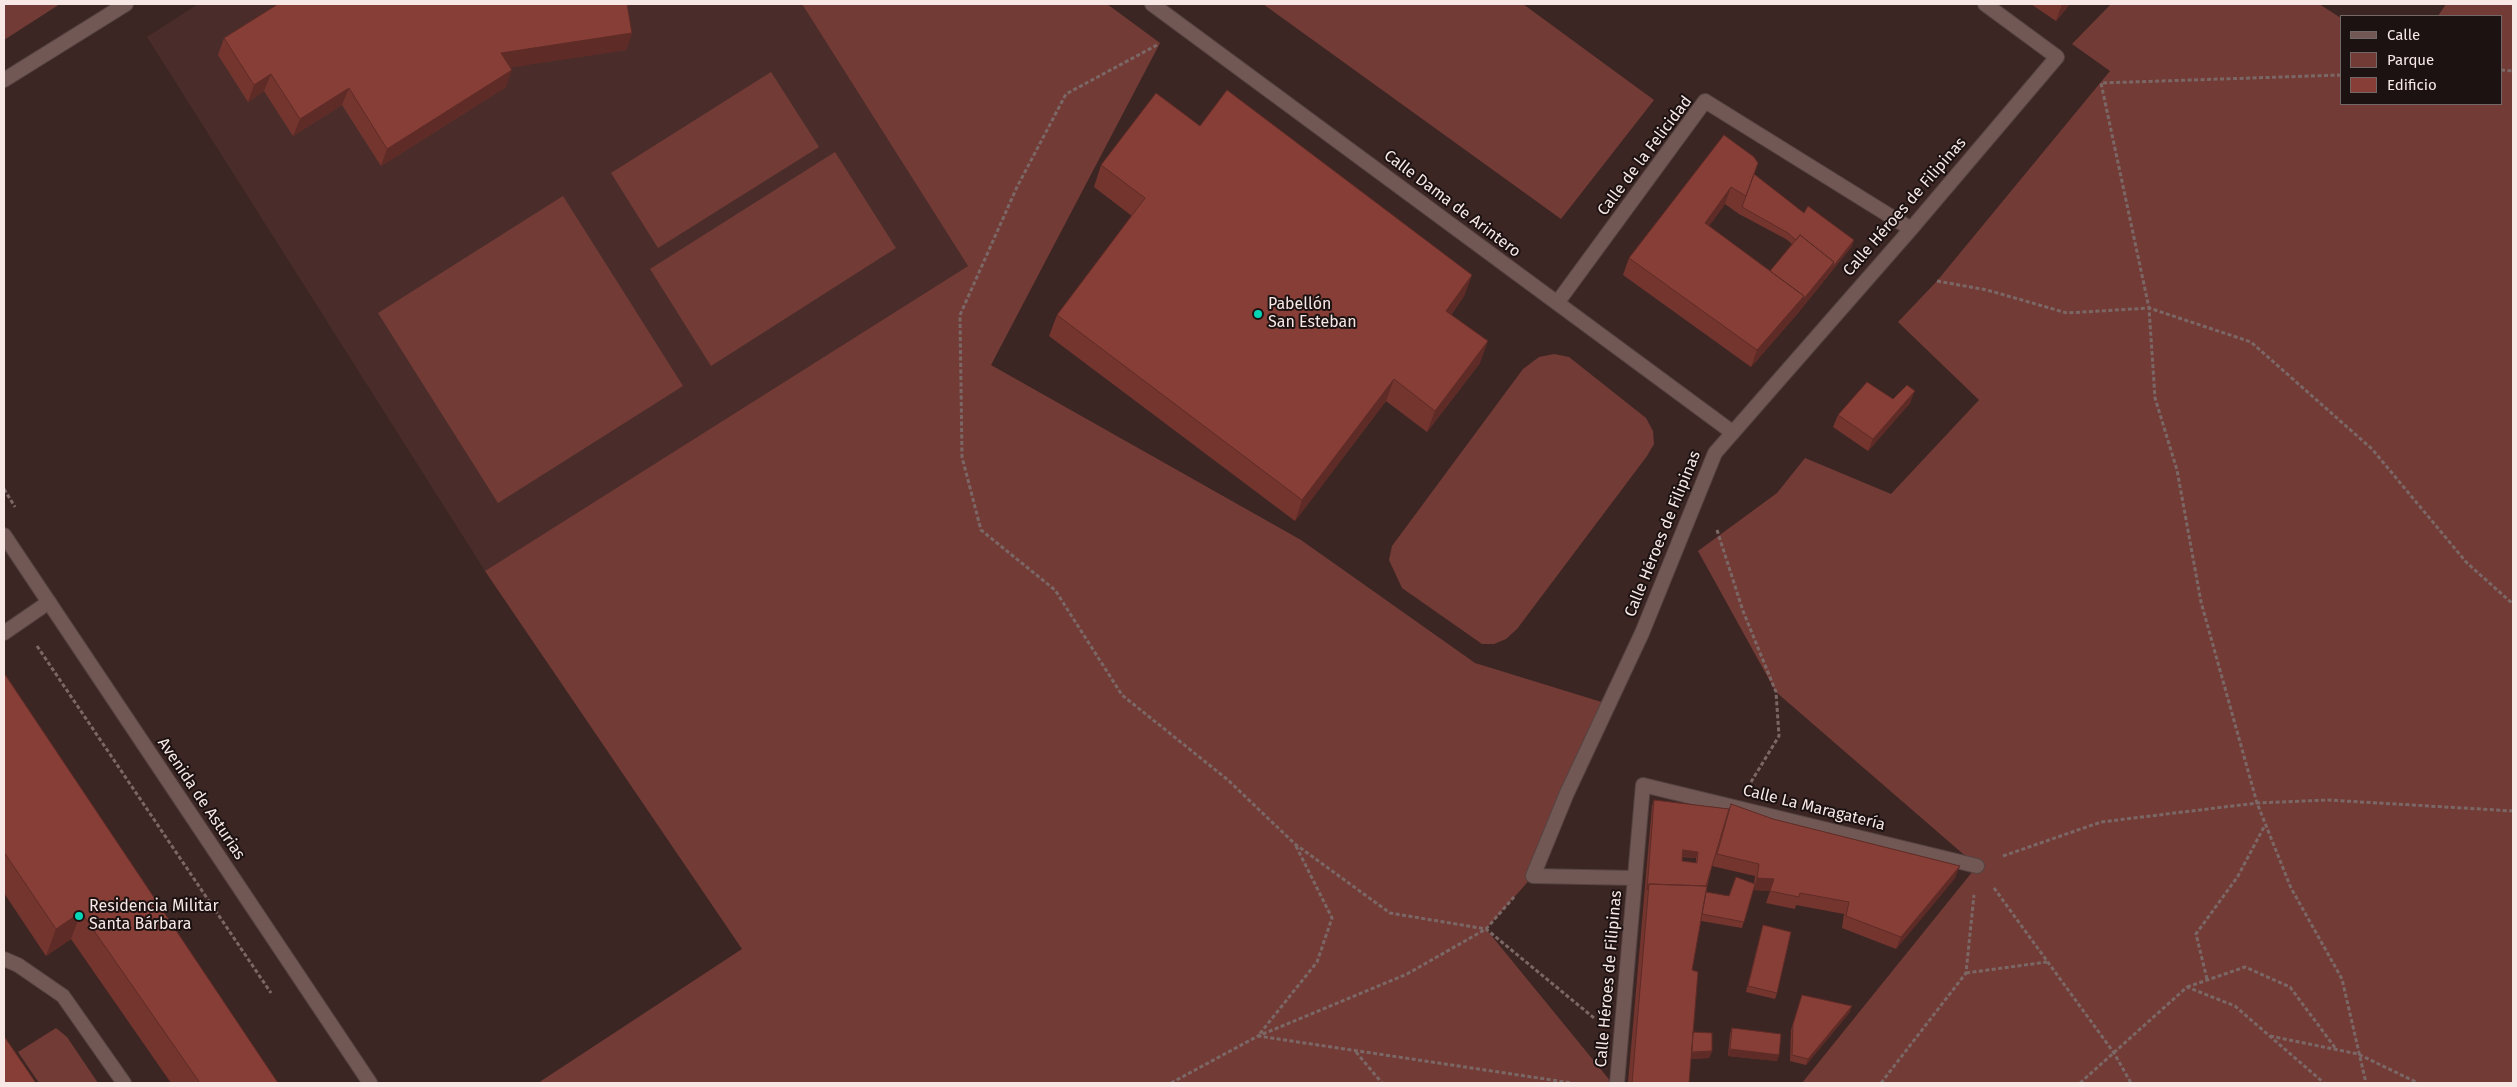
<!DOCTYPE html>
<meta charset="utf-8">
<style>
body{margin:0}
#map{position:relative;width:2517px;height:1087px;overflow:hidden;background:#3c2624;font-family:"Fira Sans",sans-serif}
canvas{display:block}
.frame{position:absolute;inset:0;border:5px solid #f7e8e6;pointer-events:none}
.legend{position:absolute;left:2340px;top:15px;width:162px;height:90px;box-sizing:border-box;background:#1c1211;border:1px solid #746866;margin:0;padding:6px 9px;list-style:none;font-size:15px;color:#f7e8e6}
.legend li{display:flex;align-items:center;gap:10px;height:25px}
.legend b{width:25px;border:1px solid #746866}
</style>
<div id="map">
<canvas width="2517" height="1087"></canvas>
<div class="frame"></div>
<ul class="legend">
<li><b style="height:6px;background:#715855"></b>Calle</li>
<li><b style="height:14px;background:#733b36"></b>Parque</li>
<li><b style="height:14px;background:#873e37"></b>Edificio</li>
</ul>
</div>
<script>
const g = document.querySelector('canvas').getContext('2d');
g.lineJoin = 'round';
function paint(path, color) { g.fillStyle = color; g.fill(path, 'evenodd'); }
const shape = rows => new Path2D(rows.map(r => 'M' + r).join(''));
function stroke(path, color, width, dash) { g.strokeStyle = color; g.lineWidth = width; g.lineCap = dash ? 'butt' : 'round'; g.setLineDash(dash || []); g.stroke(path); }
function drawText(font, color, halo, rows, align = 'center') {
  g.font = font + ' "Fira Sans",sans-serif'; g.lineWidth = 4; g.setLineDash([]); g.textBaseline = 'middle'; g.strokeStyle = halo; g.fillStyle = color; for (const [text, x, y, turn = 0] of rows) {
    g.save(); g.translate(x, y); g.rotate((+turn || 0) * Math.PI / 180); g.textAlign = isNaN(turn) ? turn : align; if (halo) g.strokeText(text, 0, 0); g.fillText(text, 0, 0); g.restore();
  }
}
const built = shape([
 [198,4,802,4,968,266,485,571,147,37]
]);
const green = shape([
 [4,4,60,4,4,40],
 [802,4,1107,4,1160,43,991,365,1301,540,1475,663,1608,704,1533,876,1486,929,1612,1083,538,1083,742,949,485,571,968,266],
 [1263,4,1523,4,1654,100,1561,219],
 [2111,4,2319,4,2341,18,2341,104,2501,104,2501,16,2438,16,2446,4,2513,4,2513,1083,1802,1083,1977,866,1776,692,1698,551,1777,493,1805,458,1891,494,1979,400,1898,322,1937,281,2110,71,2072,44],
 [771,72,819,147,658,248,611,173],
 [835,152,896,248,711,366,650,269],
 [563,196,683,386,498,503,378,313],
 [1554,354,1569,357,1646,418,1653,431,1654,444,1647,456,1517,629,1506,639,1494,644,1482,644,1402,588,1389,560,1392,546,1523,369,1539,357],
 [56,1028,67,1037,98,1083,39,1083,18,1052]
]);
const path = shape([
 [1157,45,1066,94,1017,187,960,315,962,457,981,530,1055,590,1122,695,1228,780,1295,844,1390,913,1486,929,1594,1018],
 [2501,70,2513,71],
 [2341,75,2101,83,2149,308,2155,398,2177,470,2201,602,2257,803,2291,888,2342,979,2366,1083],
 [1937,281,1987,290,2067,313,2149,308,2251,342,2372,449,2467,563,2513,604],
 [4,489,15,507],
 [1717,530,1743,611,1776,692,1779,736,1751,782],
 [37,646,271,993],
 [1296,846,1332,918,1317,962,1258,1036,1572,1083],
 [2003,856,2101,822,2257,803,2328,800,2513,811],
 [1994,888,2114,1053,2131,1083],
 [1966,973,2047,962],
 [2207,979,2196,934,2238,876,2265,825],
 [2187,987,2245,967,2290,987,2336,1049],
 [2270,1036,2358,1054,2418,1083],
 [1356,1052,1382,1083],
 [1171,1083,1258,1036,1407,974,1486,929,1514,897],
 [1881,1083,1966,973,1974,895],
 [2080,1083,2187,987,2235,1006,2324,1083]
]);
const service = shape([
 [4,633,49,602],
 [4,959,18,965,63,996,124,1083]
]);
const minor = shape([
 [1152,4,1732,432],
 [4,80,126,4],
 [1557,303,1705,101,1911,229],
 [1635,878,1533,876,1567,793,1642,633,1715,453,1911,229,2057,57,1985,4],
 [1617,1083,1643,785,1977,866]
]);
const secondary = shape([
 [4,535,370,1083]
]);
const wall = shape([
 [2031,4,2070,4,2056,21],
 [632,33,626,50,511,67,506,87,381,166,342,105,293,136,264,91,248,102,218,55,224,38],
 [1200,126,1472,275,1464,296,1451,315,1480,363,1427,432,1386,401,1295,521,1049,336,1057,315,1132,216,1094,187,1101,165],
 [1724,135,1754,174,1804,213,1852,246,1798,313,1751,367,1623,275,1629,258],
 [1725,204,1739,214,1786,239,1792,244,1770,271,1709,226],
 [1893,399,1910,403,1868,451,1833,427,1838,415],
 [4,673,278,1083,171,1083,71,939,46,956,4,893],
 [1654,800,1729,809,1731,804,1773,819,1955,878,1896,949,1842,928,1844,914,1796,905,1795,909,1766,903,1770,891,1753,890,1742,928,1701,921,1692,970,1693,1032,1712,1051,1709,1058,1691,1059,1689,1083,1628,1083,1652,806],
 [1682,857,1696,858,1696,863,1682,861],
 [1712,866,1755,876,1754,884,1729,896,1706,892],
 [1763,925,1777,993,1775,999,1746,992,1761,932],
 [1802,995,1852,1006,1849,1013,1806,1065,1790,1061,1791,1030],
 [1732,1028,1779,1055,1777,1061,1728,1056,1730,1034]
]);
const shadedWall = shape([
 [2062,4,2070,4,2056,21],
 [632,33,626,50,495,70,501,53],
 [512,70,506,87,381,166,387,149],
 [271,74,264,91,248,102,254,85],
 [349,88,342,105,293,136,300,119],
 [1731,187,1725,204,1699,240,1705,223],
 [1854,240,1852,246,1829,274,1832,268],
 [1834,262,1829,274,1798,313,1751,367,1757,350],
 [1472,275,1464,296,1438,332,1446,311],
 [1488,341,1480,363,1427,432,1435,411],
 [1394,379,1386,401,1295,521,1302,500],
 [1915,391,1910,403,1868,451,1873,439],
 [1683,850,1698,852,1696,858,1681,856],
 [1960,866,1955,878,1896,949,1901,937],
 [1757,878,1774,879,1770,891,1753,890],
 [81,912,71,939,46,956,56,929],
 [1852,1006,1849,1013,1806,1065,1808,1059],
 [1730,1049,1779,1055,1777,1061,1728,1056],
 [1712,1051,1709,1058,1688,1059,1690,1053]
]);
const building = shape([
 [278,4,627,4,632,33,501,53,512,70,387,149,349,88,300,119,271,74,254,85,224,38,278,4],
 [1227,90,1472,275,1446,311,1488,341,1435,411,1394,379,1302,500,1057,315,1145,198,1101,165,1156,93,1200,126,1227,90],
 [1724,135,1754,157,1758,163,1746,196,1731,187,1705,223,1804,296,1757,350,1629,258,1724,135],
 [1754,174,1804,213,1808,206,1854,240,1832,268,1834,262,1800,235,1796,240,1788,233,1742,207,1754,174],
 [1800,235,1834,262,1802,301,1804,296,1770,271,1800,235],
 [1867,382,1893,399,1907,385,1915,391,1873,439,1838,415,1867,382],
 [4,673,278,1083,200,1083,81,912,56,929,4,852,4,673],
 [1654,800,1729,809,1706,886,1649,884,1647,890,1654,800],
 [1683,850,1698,852,1697,863,1682,861,1683,850],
 [1731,804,1773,819,1960,866,1901,937,1846,916,1849,902,1800,893,1799,897,1770,891,1774,879,1757,878,1759,864,1717,854,1731,804],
 [1736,877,1755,884,1744,922,1702,914,1706,892,1729,896,1736,877],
 [1649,884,1707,886,1692,970,1698,972,1689,1083,1632,1083,1649,884],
 [1763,925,1791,932,1777,993,1748,986,1763,925],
 [1802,995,1852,1006,1808,1059,1792,1055,1793,1024,1802,995],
 [1732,1028,1781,1034,1779,1055,1730,1049,1732,1028],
 [1693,1032,1712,1033,1712,1051,1692,1052,1693,1032],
 [4,1036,36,1083,4,1083,4,1036]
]);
const markers = [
 [1258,314,5,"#06d5b6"],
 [79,916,5,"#06d5b6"]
];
const streetNames = [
 ["Calle de la Felicidad",1645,156,-53],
 ["Calle Dama de Arintero",1452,204,37],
 ["Calle Héroes de Filipinas",1905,207,-49],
 ["Calle Héroes de Filipinas",1663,534,-68],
 ["Avenida de Asturias",201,799,56],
 ["Calle La Maragatería",1814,808,14],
 ["Calle Héroes de Filipinas",1609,979,-85]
];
const poiNames = [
 ["Pabellón",1268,305],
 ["San Esteban",1268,323],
 ["Residencia Militar",89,907],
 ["Santa Bárbara",89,925]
];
paint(built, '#4a2d2a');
paint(green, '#733b36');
stroke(service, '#554341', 16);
stroke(minor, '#554341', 16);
stroke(secondary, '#554341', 16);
stroke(path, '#7b6866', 3, [4, 2.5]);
stroke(service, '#715855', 14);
stroke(minor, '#715855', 14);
stroke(secondary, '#715855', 14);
paint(wall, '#74352f');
paint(shadedWall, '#5e2b26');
paint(building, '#873e37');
stroke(building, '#5e2b26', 1);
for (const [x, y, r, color] of markers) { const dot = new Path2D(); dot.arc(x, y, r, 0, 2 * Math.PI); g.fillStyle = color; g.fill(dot); stroke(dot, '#1c1211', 2); }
drawText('16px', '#f7e8e6', '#1c1211', streetNames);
drawText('16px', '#f7e8e6', '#1c1211', poiNames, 'left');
</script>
